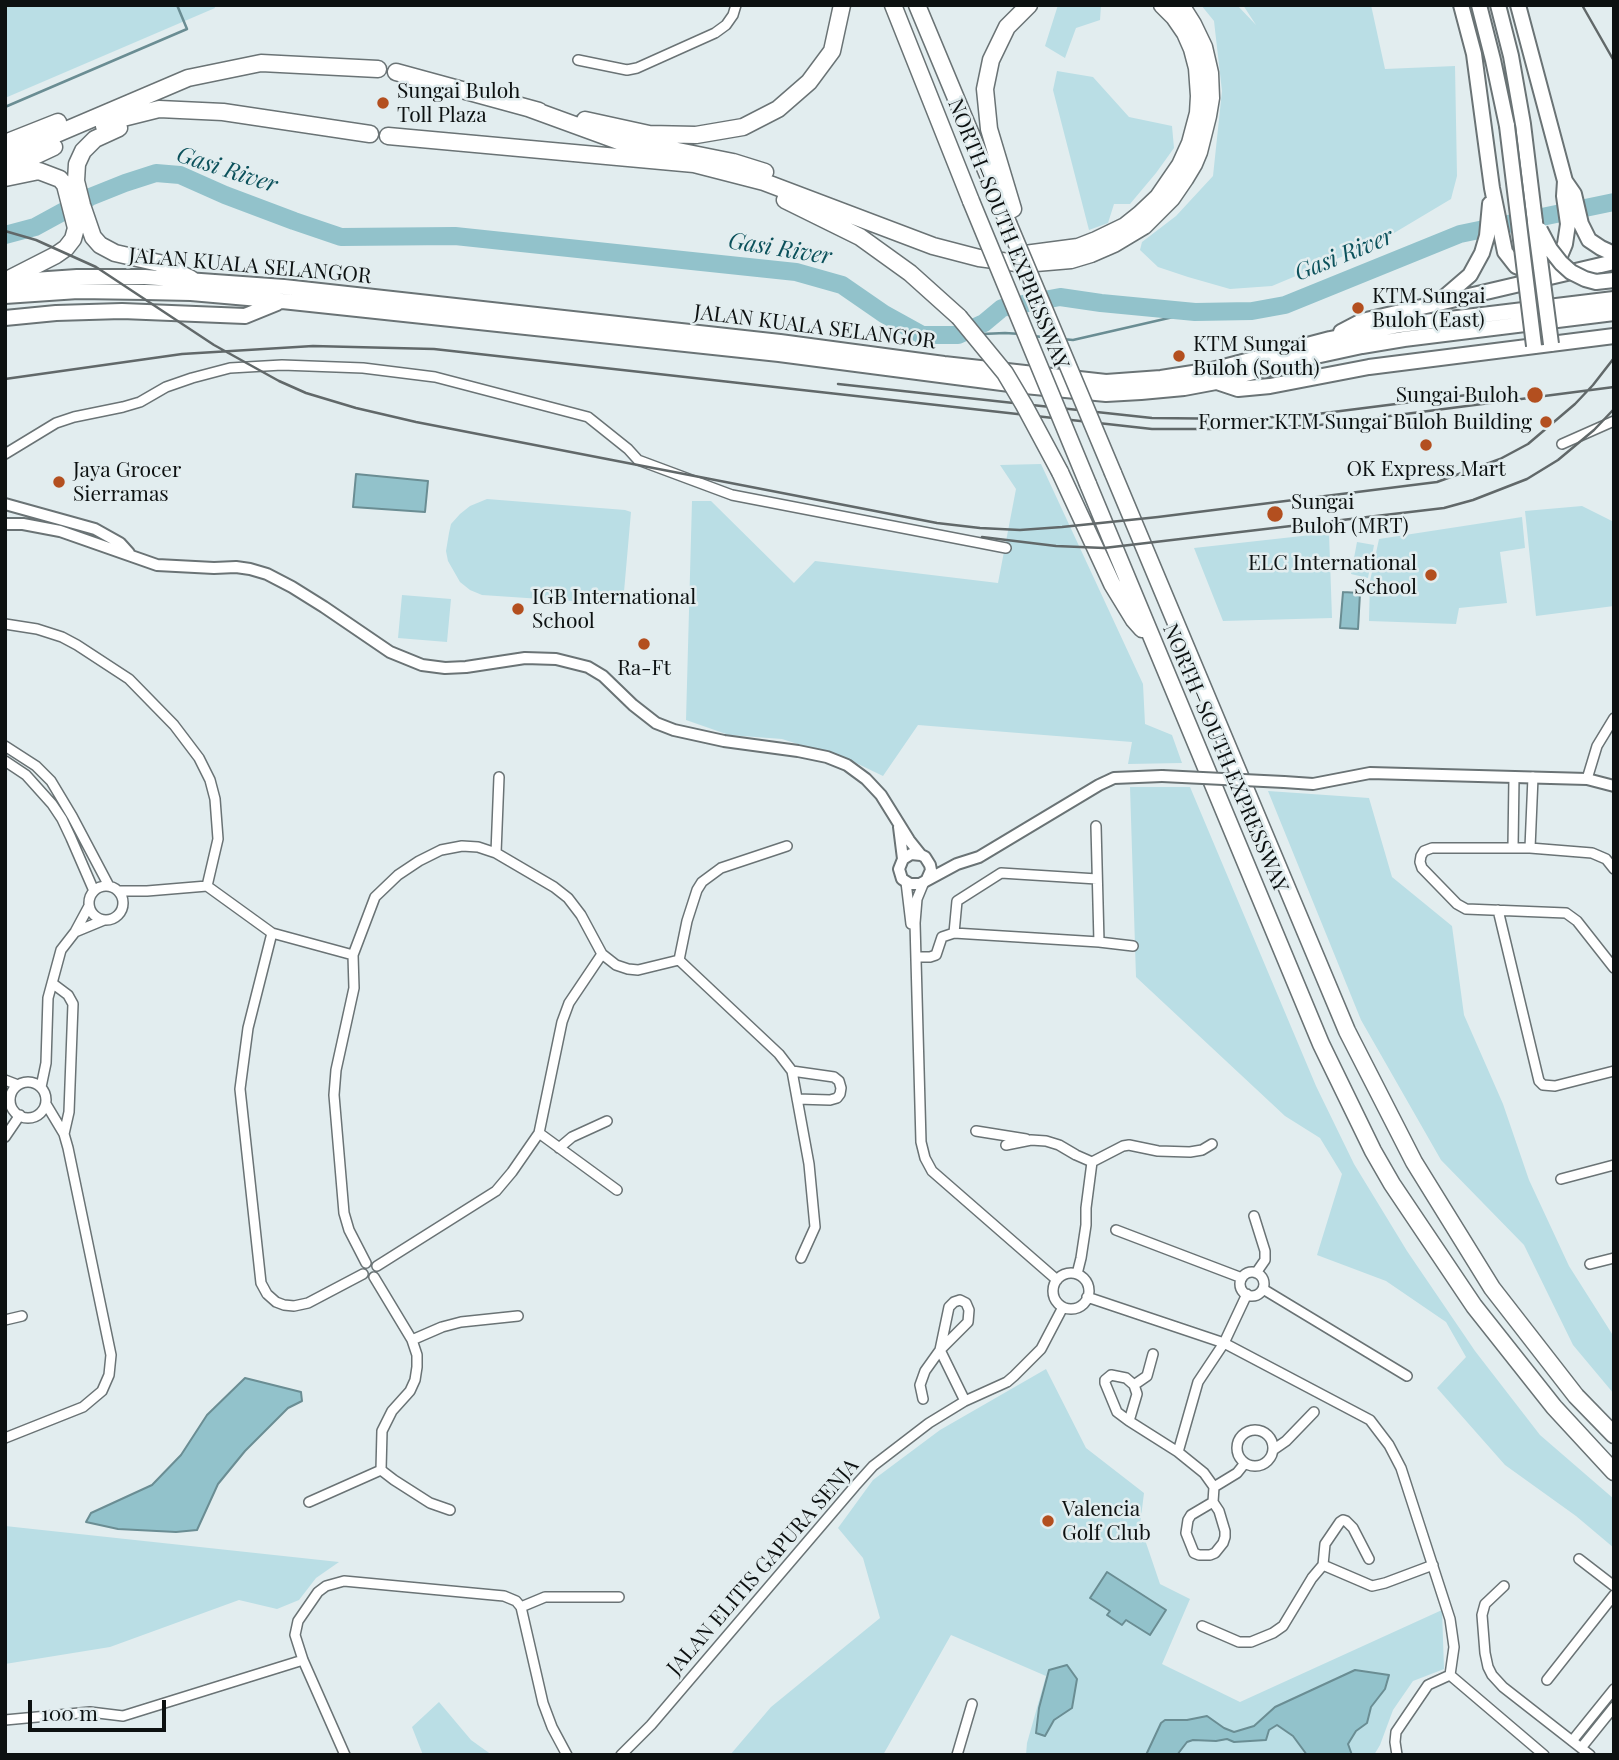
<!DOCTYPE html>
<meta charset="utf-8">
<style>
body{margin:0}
#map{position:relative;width:1619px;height:1760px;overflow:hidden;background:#e2edef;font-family:"Playfair Display",serif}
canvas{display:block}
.frame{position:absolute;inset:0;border:7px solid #0d1111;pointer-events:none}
.scale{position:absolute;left:28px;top:1700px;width:138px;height:32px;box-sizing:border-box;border:4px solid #0d1111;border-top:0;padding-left:9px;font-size:21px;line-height:24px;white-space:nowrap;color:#0d1111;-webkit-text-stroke:5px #e2edef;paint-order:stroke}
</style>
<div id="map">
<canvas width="1619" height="1760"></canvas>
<div class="frame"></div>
<div class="scale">100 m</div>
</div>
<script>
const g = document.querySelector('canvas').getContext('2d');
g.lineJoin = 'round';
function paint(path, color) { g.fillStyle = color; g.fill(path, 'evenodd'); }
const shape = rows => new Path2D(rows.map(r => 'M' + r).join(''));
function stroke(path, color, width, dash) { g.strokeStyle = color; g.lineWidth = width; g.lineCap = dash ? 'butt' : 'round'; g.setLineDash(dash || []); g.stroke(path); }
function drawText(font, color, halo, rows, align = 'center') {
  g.font = font + ' "Playfair Display",serif'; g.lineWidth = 5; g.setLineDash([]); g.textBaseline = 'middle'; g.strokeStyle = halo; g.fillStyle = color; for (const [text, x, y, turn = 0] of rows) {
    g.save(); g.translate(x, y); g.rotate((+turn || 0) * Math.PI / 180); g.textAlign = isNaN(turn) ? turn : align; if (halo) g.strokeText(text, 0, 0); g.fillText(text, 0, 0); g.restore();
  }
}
const green = shape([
 [5,5,214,5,215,8,5,98],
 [1058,5,1101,5,1100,20,1076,28,1065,58,1045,46],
 [1201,5,1237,5,1256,25,1243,5,1371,5,1385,69,1455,66,1457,176,1451,199,1384,239,1272,286,1230,289,1188,277,1158,267,1140,250,1142,242,1176,216,1213,176,1222,91,1214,21],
 [1057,71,1093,77,1129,117,1172,126,1174,148,1156,173,1130,204,1114,204,1108,223,1089,230,1053,90],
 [1041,464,1143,684,1145,724,1172,735,1182,763,1128,764,1132,742,918,725,883,776,854,762,782,739,729,735,686,720,692,501,711,501,794,583,815,561,998,583,1016,489,1000,465],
 [487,499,625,510,631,512,623,603,616,604,482,595,470,590,460,582,448,561,446,551,449,533,451,524,460,514,470,506],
 [1582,506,1614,522,1614,606,1536,616,1525,511],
 [1522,517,1525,548,1500,552,1507,603,1459,608,1456,624,1369,621,1370,581,1379,539],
 [1329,533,1332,618,1223,621,1194,548],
 [1357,542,1374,545,1368,578,1351,574],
 [402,595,451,599,447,642,398,638],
 [1130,787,1190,787,1316,1086,1354,1164,1407,1251,1475,1351,1540,1435,1614,1499,1614,1548,1576,1516,1505,1465,1437,1388,1466,1357,1446,1322,1386,1281,1317,1255,1342,1174,1320,1138,1285,1116,1136,977],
 [1268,791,1369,798,1392,877,1452,926,1464,1015,1503,1104,1529,1180,1569,1266,1614,1337,1614,1394,1573,1345,1524,1245,1441,1160,1361,1020],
 [1046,1369,1086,1448,1144,1493,1140,1525,1160,1584,1190,1599,1162,1664,1240,1702,1442,1610,1444,1669,1413,1681,1393,1710,1380,1745,1374,1755,1026,1755,1027,1743,1046,1676,951,1635,883,1755,730,1755,771,1707,880,1618,863,1558,838,1528,873,1480,940,1430],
 [5,1526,42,1530,339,1562,316,1578,299,1600,277,1609,239,1600,110,1647,5,1664],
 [439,1702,471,1740,492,1755,423,1755,412,1727]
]);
const water = shape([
 [356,474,428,481,425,512,353,507,356,474],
 [1343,592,1360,593,1358,629,1340,628,1343,592],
 [245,1378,301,1392,302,1401,288,1408,245,1451,218,1484,197,1530,176,1532,118,1529,86,1522,91,1513,152,1485,181,1455,207,1415,245,1378],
 [1107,1572,1166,1610,1150,1635,1126,1620,1122,1625,1107,1615,1110,1611,1090,1598,1107,1572],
 [1067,1665,1077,1679,1072,1708,1054,1720,1045,1736,1036,1733,1039,1708,1049,1670,1067,1665],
 [1355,1670,1389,1675,1385,1689,1371,1707,1367,1723,1356,1731,1348,1744,1352,1755,1307,1755,1293,1736,1277,1725,1269,1730,1266,1740,1234,1742,1227,1739,1216,1741,1193,1740,1187,1742,1177,1755,1146,1755,1161,1723,1165,1720,1187,1720,1207,1716,1224,1728,1234,1732,1254,1726,1275,1707,1355,1670]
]);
const stream = shape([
 [5,107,187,29,177,5],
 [982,334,1005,333,1021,334],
 [1034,336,1049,338],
 [1062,339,1073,340,1195,312]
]);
const river = shape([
 [5,235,35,227,90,197,125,183,156,173,180,175,225,195,294,221,341,237,455,236,796,272,842,285,884,314,922,335,958,335,984,323,1002,308,1060,297,1101,303,1195,312,1252,311,1285,305,1460,234,1614,202]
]);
const minor = shape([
 [578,60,627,70,637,68,715,33,726,25,733,15,736,5],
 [1562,444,1614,421],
 [5,454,56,423,74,417,123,407,140,402,166,387,192,378,230,368,282,365,363,368,435,377,588,417,628,449,638,460,732,495,1006,548],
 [5,624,37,629,62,637,77,645,129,679,174,725,199,758,210,780,215,799,218,839,207,886],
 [5,746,36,766,51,781,72,816,109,886],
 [5,761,26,775,52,804,62,819,71,838,94,891],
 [1587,779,1597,746,1614,718],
 [1096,826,1099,942],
 [1513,847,1514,777],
 [1530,848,1533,777],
 [496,853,499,777],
 [1614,869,1606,859,1592,853,1530,848,1432,848,1424,851,1421,856,1420,862,1422,868,1457,904,1466,909,1566,913,1577,921,1614,968],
 [906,882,911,924],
 [924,882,917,899,915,923,921,1142,925,1158,932,1171,1057,1280],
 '89 903a17 17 0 1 1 34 0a17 17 0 1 1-34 0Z',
 [118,891,147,891,207,886,272,933,353,955],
 [1498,910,1539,1081,1543,1085,1555,1086,1614,1071],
 [75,932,104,920],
 [272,933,248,1028,240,1089,261,1283,267,1294,276,1302,284,1305,294,1306,308,1303,363,1274],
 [954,933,957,901,1001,873,1097,879],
 [916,957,930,957,936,955,942,937,954,933,1099,942,1133,946],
 [679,960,779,1054,792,1071,809,1164,815,1227,801,1258],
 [679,960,687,921,697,890,702,882,721,868,787,846],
 [52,983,68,995,73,1004,69,1112,64,1134],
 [792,1071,834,1077,839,1081,841,1088,840,1094,837,1098,830,1100,797,1099],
 [5,1080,18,1085],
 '10 1100a18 18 0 1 1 36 0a18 18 0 1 1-36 0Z',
 [41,1087,46,1063,48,998,61,950,75,932,89,906],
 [976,1131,1026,1139],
 [539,1133,617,1190],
 [5,1137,20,1115],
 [1006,1145,1031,1140,1046,1141,1059,1145,1076,1155,1092,1162,1123,1146,1129,1145,1158,1151,1190,1152,1202,1150,1212,1144],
 [559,1148,572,1137,607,1121],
 [1561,1179,1614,1165],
 [1254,1216,1265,1251,1265,1260,1256,1273],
 [1116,1230,1242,1278],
 [366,1263,349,1230,344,1213,334,1095,336,1070,354,988,353,955,375,897,398,875,419,861,441,850,462,846,478,847,496,853,554,887,568,898,581,915,602,954,616,965,628,969,638,970,679,960],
 [1590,1264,1614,1258],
 [377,1266,496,1191,512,1172,539,1133,562,1022,569,1003,602,954],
 '1240 1284a12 12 0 1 1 24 0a12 12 0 1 1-24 0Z',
 '1053 1291a18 18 0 1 1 36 0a18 18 0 1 1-36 0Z',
 [1077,1274,1081,1258,1086,1225,1086,1208,1092,1162],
 [374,1277,412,1340,417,1355,417,1367,415,1380,410,1391,392,1411,382,1431,381,1470],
 [1263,1289,1407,1376],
 [1087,1297,1224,1343,1370,1420,1389,1445,1401,1468,1450,1619,1454,1647,1450,1675],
 [5,1320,22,1316],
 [412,1340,442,1327,461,1322,518,1316],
 [1111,1375,1126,1378,1134,1385,1137,1394,1129,1421,1117,1412,1105,1383,1105,1380,1111,1375],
 [1134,1385,1147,1376,1153,1354],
 [923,1399,920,1385,925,1371,940,1350,968,1322,969,1310,966,1303,960,1300,954,1302,949,1307,940,1350,965,1401],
 [1129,1421,1178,1452,1204,1473,1214,1487,1213,1502,1219,1511,1225,1531,1225,1537,1223,1543,1215,1553,1210,1555,1199,1555,1194,1553,1186,1533,1188,1520,1191,1515,1213,1502],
 '1237 1448a18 18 0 1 1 36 0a18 18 0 1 1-36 0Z',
 [5,1438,83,1407,102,1391,109,1375,111,1355,68,1148,64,1134,46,1104],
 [1273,1450,1286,1441,1314,1412],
 [1178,1452,1198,1382,1224,1343,1247,1294],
 [381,1470,394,1480,430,1503,450,1510],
 [1214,1487,1237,1473,1245,1463],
 [309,1502,381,1470],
 [1579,1559,1614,1586],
 [1323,1565,1372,1586,1385,1583,1433,1565],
 [1504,1586,1485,1604,1482,1615,1485,1653,1488,1667,1492,1675,1503,1687,1590,1755],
 [521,1607,543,1703,552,1727,567,1755],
 [1202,1626,1239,1642,1251,1642,1273,1633,1283,1626,1312,1578,1323,1565,1325,1544,1340,1522,1343,1520,1346,1521,1353,1528,1369,1559],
 [1450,1675,1544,1755],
 [1547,1680,1614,1595],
 [5,1720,90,1712,123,1716,303,1660],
 [1572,1741,1614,1689],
 [1581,1748,1614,1707],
 [345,1755,303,1660,295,1635,298,1621,318,1592,326,1586,344,1581,504,1596,516,1601,521,1607,545,1597,619,1597],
 [621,1755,651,1725,855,1486,873,1466,929,1423,965,1401,1007,1382,1014,1376,1041,1349,1063,1307],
 [957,1755,972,1704],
 [1397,1755,1395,1742,1396,1732,1428,1685,1450,1675]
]);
const tertiary = shape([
 [5,504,95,529,120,543,129,553],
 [5,524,23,524,60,531,157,565,214,568,236,567,250,569,267,574,292,587,324,607,390,652,422,665,445,668,466,667,525,658,556,659,588,667,603,676,633,705,656,723,674,730,724,741,798,751,827,757,847,765,866,779,881,795,909,840,921,855],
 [1284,782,1313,784,1370,773,1587,779,1614,786],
 [899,827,903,859],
 [927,879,931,870,930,865,925,857,921,855,911,854,903,859,899,869,902,879,910,884,920,884,957,864,979,857,1099,785,1114,778,1162,776]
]);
const trunk = shape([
 [1461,5,1474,54,1492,188,1505,252,1516,266,1529,271,1546,268,1560,256,1565,244,1568,224,1564,196,1565,181,1518,5],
 [1479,5,1493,60,1507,126],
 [1498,5,1511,56,1523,124,1535,222],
 [1565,181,1574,194,1581,224,1589,240,1601,248,1614,254],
 [5,282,77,277,145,277,284,287,780,342,944,364,1106,382,1161,378,1212,370,1330,339,1400,325,1614,299],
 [5,296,78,291,145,292,191,293,282,301,779,354,1025,386,1106,394,1141,392,1184,388,1216,382,1302,359,1362,346,1404,339,1614,313],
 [1441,300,1470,275,1482,253,1487,236,1490,204],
 [5,318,56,313,122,311,245,316,277,303],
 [1341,332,1362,321,1614,262],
 [1217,382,1238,389,1270,386,1369,367,1614,336]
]);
const motorway = shape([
 [893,5,971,201],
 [917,5,1008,223],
 [396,72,539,111],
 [528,108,624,143,673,150,733,162,765,172],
 [585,120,649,134,696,135,743,127,778,109,809,82,832,51,842,5],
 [104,126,123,118,159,109,223,112,370,134],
 [119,128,95,139,83,151,77,164,76,181,82,205,93,237,100,245,115,253,159,263,191,279],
 [388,136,694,164,764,182,933,246,979,258,1024,264,1071,260,1091,254,1114,244,1144,226,1172,198,1185,179,1194,164,1199,152,1208,116,1211,98,1210,73,1204,47,1193,24,1181,5],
 [5,143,58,122],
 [5,156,188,78,261,63,378,69],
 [5,170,54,147],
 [5,178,39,171,60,179,65,185,76,228,73,239,66,248,56,255,5,281],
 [785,200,860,237,910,273,959,317],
 [1013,209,989,129,985,89,991,60,1007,27,1029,5],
 [1025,254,1078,247,1096,240,1125,226,1140,214,1158,197,1180,165,1190,143,1198,113,1199,96,1197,68,1192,49,1185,33,1174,17,1162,5],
 [1060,472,1112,584,1134,620,1142,629],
 [1113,473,1347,1031,1414,1162,1492,1288,1576,1396,1614,1435],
 [1088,484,1321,1044,1373,1151,1392,1184,1474,1306,1554,1407,1614,1472]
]);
const rail = shape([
 [1582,5,1614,61],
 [5,231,36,240,96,267,214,345,279,381,306,393,356,408,416,422,937,523,980,528,1020,530,1062,527,1158,517,1437,482,1500,459,1528,444,1575,404,1593,385,1614,358],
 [5,379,182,354,313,346,434,349,1152,429,1248,429,1320,425,1614,387],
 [838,384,1152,418,1246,419,1317,414,1475,394],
 [982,537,1056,546,1104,548,1444,508,1473,500,1527,479,1558,460,1594,430,1614,409]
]);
const tertiaryBridge = shape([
 [1162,776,1284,782]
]);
const trunkBridge = shape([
 [1507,126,1534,346],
 [1535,222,1551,344],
 [1540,230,1550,249,1561,263,1571,272,1585,279,1596,282,1614,280]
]);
const motorwayBridge = shape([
 [971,201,1088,484],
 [1008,223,1113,473],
 [959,317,1005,373,1024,405,1060,472]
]);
const markers = [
 [383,103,7,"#b34f1f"],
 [1358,308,7,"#b34f1f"],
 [1179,356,7,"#b34f1f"],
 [1535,395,9,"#b34f1f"],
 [1546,422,7,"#b34f1f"],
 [1426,445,7,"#b34f1f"],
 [59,482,7,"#b34f1f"],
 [1275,514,9,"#b34f1f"],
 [1431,575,7,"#b34f1f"],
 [518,609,7,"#b34f1f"],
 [644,644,7,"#b34f1f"],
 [1048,1521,7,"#b34f1f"]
];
const poiNames = [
 ["Sungai Buloh",397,91],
 ["Toll Plaza",397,115],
 ["KTM Sungai",1372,296],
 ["Buloh (East)",1372,320],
 ["KTM Sungai",1193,344],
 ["Buloh (South)",1193,368],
 ["Sungai Buloh",1519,395,"right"],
 ["Former KTM Sungai Buloh Building",1532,422,"right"],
 ["OK Express Mart",1426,469,"center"],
 ["Jaya Grocer",73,470],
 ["Sierramas",73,494],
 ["Sungai",1291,502],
 ["Buloh (MRT)",1291,526],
 ["ELC International",1417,563,"right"],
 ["School",1417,587,"right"],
 ["IGB International",532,597],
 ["School",532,621],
 ["Ra-Ft",644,668,"center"],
 ["Valencia",1062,1509],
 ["Golf Club",1062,1533]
];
const streetNames = [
 ["NORTH–SOUTH EXPRESSWAY",1008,234,68],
 ["JALAN KUALA SELANGOR",250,266,5],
 ["JALAN KUALA SELANGOR",815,327,7],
 ["NORTH–SOUTH EXPRESSWAY",1225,758,67],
 ["JALAN ELITIS GAPURA SENJA",763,1567,-49]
];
const waterNames = [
 ["Gasi River",227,170,18],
 ["Gasi River",780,249,9],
 ["Gasi River",1344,255,-22]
];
paint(green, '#badee5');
paint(water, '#92c2cb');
stroke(water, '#6a8d93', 2);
stroke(stream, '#6a8d93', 2.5);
stroke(river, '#92c2cb', 18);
stroke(minor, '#6a7375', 12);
stroke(tertiary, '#6a7375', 14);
stroke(trunk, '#6a7375', 18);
stroke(motorway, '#6a7375', 19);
stroke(minor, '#fff', 9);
stroke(tertiary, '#fff', 10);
stroke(trunk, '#fff', 14);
stroke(motorway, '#fff', 16);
stroke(rail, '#616869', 2.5);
stroke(tertiaryBridge, '#6a7375', 14, []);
stroke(trunkBridge, '#6a7375', 18, []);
stroke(motorwayBridge, '#6a7375', 19, []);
stroke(tertiaryBridge, '#fff', 10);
stroke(trunkBridge, '#fff', 14);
stroke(motorwayBridge, '#fff', 16);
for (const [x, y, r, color] of markers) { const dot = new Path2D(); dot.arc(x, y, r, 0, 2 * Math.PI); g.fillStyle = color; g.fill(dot); stroke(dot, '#e2edef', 2.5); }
drawText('21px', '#0d1111', '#e2edef', poiNames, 'left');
drawText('21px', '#0d1111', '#e2edef', streetNames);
drawText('italic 23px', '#0b515b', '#e2edef', waterNames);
</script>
